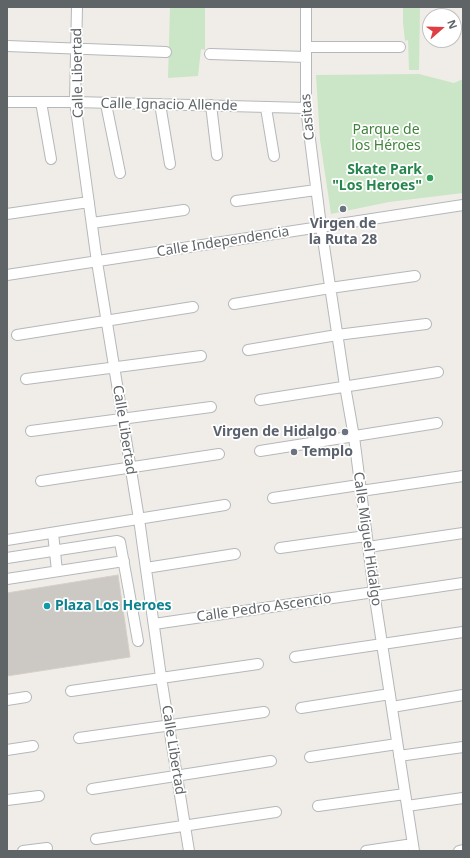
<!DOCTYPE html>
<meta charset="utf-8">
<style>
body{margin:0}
#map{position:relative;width:470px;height:858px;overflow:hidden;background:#f0ede8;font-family:"Noto Sans",sans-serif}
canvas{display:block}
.frame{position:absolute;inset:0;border:8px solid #5f6467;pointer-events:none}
.north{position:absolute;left:422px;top:8px;width:40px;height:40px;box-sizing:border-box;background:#fff;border:1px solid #bfc1c2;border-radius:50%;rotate:70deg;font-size:11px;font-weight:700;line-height:16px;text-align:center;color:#5f6467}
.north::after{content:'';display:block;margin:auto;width:14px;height:18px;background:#e03e45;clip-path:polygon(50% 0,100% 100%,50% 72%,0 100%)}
</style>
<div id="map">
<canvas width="470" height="858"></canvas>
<div class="frame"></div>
<div class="north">N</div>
</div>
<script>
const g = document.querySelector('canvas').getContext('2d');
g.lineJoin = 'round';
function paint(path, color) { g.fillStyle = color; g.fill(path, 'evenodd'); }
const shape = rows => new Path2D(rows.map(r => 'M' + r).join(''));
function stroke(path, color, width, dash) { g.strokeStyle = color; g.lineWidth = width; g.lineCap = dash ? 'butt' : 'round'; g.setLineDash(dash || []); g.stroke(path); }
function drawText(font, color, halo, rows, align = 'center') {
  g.font = font + ' "Noto Sans",sans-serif'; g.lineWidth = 3.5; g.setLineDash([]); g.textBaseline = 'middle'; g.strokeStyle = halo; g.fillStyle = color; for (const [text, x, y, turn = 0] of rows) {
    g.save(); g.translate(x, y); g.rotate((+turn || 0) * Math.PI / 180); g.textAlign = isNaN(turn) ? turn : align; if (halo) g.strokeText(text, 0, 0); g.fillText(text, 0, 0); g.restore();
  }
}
const green = shape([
 [170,7,205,7,205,50,201,49,198,76,168,78],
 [403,7,420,7,419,70,409,70,408,40,405,41,403,22],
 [419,74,454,83,463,79,463,193,389,202,331,214,320,140,316,75]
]);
const building = shape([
 [118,575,130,657,7,676,7,593,118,575]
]);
const minor = shape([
 [77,7,75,102,97,262,139,519,161,677,189,851],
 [306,7,306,108,321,226,345,386,354,437,374,592,414,851],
 [7,46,166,52],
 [306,47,400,47],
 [210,54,306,57],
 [7,102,75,102,306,108],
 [41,102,51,159],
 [106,104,120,173],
 [160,104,170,164],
 [211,105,217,155],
 [266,108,274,156],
 [236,201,316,190],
 [7,214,89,202],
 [92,223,184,210],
 [7,275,463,205],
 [234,304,330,288,415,276],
 [17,335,193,307],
 [248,350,337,335,426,324],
 [26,379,201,356],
 [260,400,438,372],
 [31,431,211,407],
 [260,451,437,423],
 [41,481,219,454],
 [361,491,463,476],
 [273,498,359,485],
 [53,533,57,571],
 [7,540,225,505],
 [368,547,463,533],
 [280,548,366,536],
 [7,558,117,541,120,542,138,641],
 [146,568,235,554],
 [7,579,124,561],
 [375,596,463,583],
 [154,624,374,592],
 [295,657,463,632],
 [71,691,258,664],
 [7,700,26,697],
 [392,707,463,695],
 [301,708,390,694],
 [79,738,264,712],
 [7,750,33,746],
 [399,756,463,747],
 [310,757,397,744],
 [92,789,271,761],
 [7,800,39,796],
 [318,806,405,794],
 [407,806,463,798],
 [96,839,276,812],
 [23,851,47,848],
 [366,851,413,844],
 [459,851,463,850]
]);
const markers = [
 [430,178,4,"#2e9e5b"],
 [343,209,4,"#6b7280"],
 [345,432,4,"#6b7280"],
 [294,452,4,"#6b7280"],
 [47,606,4,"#0f9aa8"]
];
const streetNames = [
 ["Calle Libertad",78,73,-91],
 ["Calle Ignacio Allende",169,105,1],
 ["Casitas",308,117,-95],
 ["Calle Independencia",223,242,-9],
 ["Calle Libertad",124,430,81],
 ["Calle Miguel Hidalgo",367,539,82],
 ["Calle Pedro Ascencio",264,608,-8],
 ["Calle Libertad",173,750,81]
];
const parkNames = [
 ["Parque de",386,130],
 ["los Héroes",386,146]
];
const leisureNames = [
 ["Skate Park",422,170],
 ["\"Los Heroes\"",422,186]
];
const worshipNames = [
 ["Virgen de",343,224],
 ["la Ruta 28",343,240],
 ["Virgen de Hidalgo",337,432,"right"],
 ["Templo",302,452,"left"]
];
const cultureNames = [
 ["Plaza Los Heroes",55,606]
];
paint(green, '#cae6c6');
paint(building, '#ccc8c4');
stroke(building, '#d5cfc6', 1);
stroke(minor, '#b5b8bb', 12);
stroke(minor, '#fff', 10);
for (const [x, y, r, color] of markers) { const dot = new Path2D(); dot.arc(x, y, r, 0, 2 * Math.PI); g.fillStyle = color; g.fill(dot); stroke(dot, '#fff', 1.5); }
drawText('14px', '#5f6467', '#fff', streetNames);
drawText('14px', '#40833b', '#fff', parkNames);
drawText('bold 14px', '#27864d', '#fff', leisureNames, 'right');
drawText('bold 14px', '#5b616d', '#fff', worshipNames);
drawText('bold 14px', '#0d838f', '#fff', cultureNames, 'left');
</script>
